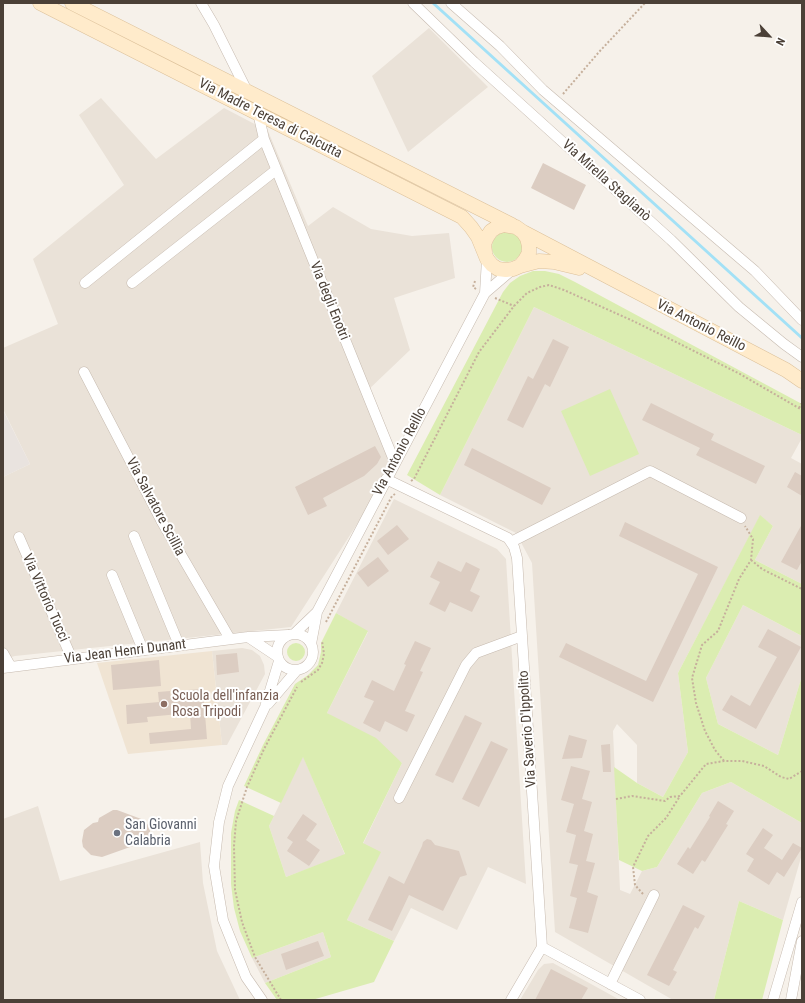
<!DOCTYPE html>
<meta charset="utf-8">
<style>
body{margin:0}
#map{position:relative;width:805px;height:1003px;overflow:hidden;background:#f6f1ea;font-family:"Roboto Condensed",sans-serif}
canvas{display:block}
.frame{position:absolute;inset:0;border:4px solid #4b4037;pointer-events:none}
.north{position:absolute;left:749px;top:16px;width:40px;height:40px;-webkit-text-stroke:3px #fff;paint-order:stroke;rotate:116deg;font-size:11px;font-weight:700;line-height:16px;text-align:center;color:#4b4037}
.north::after{content:'';display:block;margin:auto;width:14px;height:18px;background:#4b4037;clip-path:polygon(50% 0,100% 100%,50% 72%,0 100%)}
</style>
<div id="map">
<canvas width="805" height="1003"></canvas>
<div class="frame"></div>
<div class="north">N</div>
</div>
<script>
const g = document.querySelector('canvas').getContext('2d');
g.lineJoin = 'round';
function paint(path, color) { g.fillStyle = color; g.fill(path, 'evenodd'); }
const shape = rows => new Path2D(rows.map(r => 'M' + r).join(''));
function stroke(path, color, width, dash) { g.strokeStyle = color; g.lineWidth = width; g.lineCap = dash ? 'butt' : 'round'; g.setLineDash(dash || []); g.stroke(path); }
function drawText(font, color, halo, rows, align = 'center') {
  g.font = font + ' "Roboto Condensed",sans-serif'; g.lineWidth = 4; g.setLineDash([]); g.textBaseline = 'middle'; g.strokeStyle = halo; g.fillStyle = color; for (const [text, x, y, turn = 0] of rows) {
    g.save(); g.translate(x, y); g.rotate((+turn || 0) * Math.PI / 180); g.textAlign = isNaN(turn) ? turn : align; if (halo) g.strokeText(text, 0, 0); g.fillText(text, 0, 0); g.restore();
  }
}
const residential = shape([
 [429,28,488,87,408,152,372,76],
 [101,98,156,159,224,108,268,131,308,226,333,207,371,229,412,236,449,233,455,278,394,298,410,350,366,392,395,463,386,479,291,627,15,656,3,659,3,477,30,464,3,409,3,348,58,324,33,259,124,185,79,115],
 [534,307,802,435,802,438,791,458,802,464,802,584,755,560,773,526,760,516,678,673,688,752,663,797,637,783,637,745,617,724,613,731,620,890,630,894,642,871,657,867,702,793,731,782,802,823,802,854,783,920,739,901,714,1000,673,1000,555,932,532,563,516,533,440,495],
 [394,499,497,549,506,559,526,884,488,867,457,930,411,908,394,941,347,920,380,852,363,844,402,763,327,713,368,632,336,613],
 [743,605,802,636,802,676,778,755,718,724,706,678],
 [242,648,252,650,260,656,264,665,265,674,227,745,222,745,212,651],
 [303,756,345,855,286,877,269,826],
 [38,806,60,881,200,842,203,883,217,951,240,1000,3,1000,3,819],
 [323,932,331,957,265,983,252,958],
 [553,963,620,1000,520,1000,538,970,544,964]
]);
const industrial = shape([
 [3,411,4,412,30,464,3,477]
]);
const education = shape([
 [212,651,222,745,128,754,97,663]
]);
const green = shape([
 '492 247a15 15 0 1 1 30 0a15 15 0 1 1-30 0Z',
 [533,271,545,271,559,274,575,282,802,404,802,435,534,307,440,495,407,475,503,292,510,283,520,276],
 [610,389,639,454,590,476,561,411],
 [760,515,773,526,755,560,802,584,802,636,743,605,706,678,718,724,778,755,802,676,802,823,731,782,702,793,657,867,642,871,619,860,614,767,637,783,663,797,688,752,678,673],
 [336,613,368,631,327,713,376,738,402,763,363,843,381,852,347,920,394,941,374,982,312,1000,277,1000,265,983,331,957,323,932,252,958,240,931,234,908,231,884,231,833,235,811,239,800,274,816,269,826,286,877,345,854,303,757,281,803,244,786,263,745,295,684,308,675,318,665,321,652,321,643],
 '287 652a9 9 0 1 1 18 0a9 9 0 1 1-18 0Z',
 [739,901,783,920,762,1000,714,1000]
]);
const stream = shape([
 [433,3,802,338]
]);
const building = shape([
 [543,163,586,185,574,210,531,188],
 [553,339,569,347,550,387,545,384,523,428,507,420,528,376,533,379],
 [651,403,714,434,711,440,765,466,756,484,696,455,700,448,642,420],
 [375,446,381,457,377,464,364,476,323,498,327,506,308,515,295,487],
 [472,448,551,488,542,505,464,465],
 [795,472,802,476,802,496,787,487],
 [625,522,718,567,653,702,559,657,566,643,646,681,698,574,619,536],
 [802,524,802,561,797,570,781,562],
 [397,525,409,539,388,555,377,541],
 [378,557,389,571,368,587,357,573],
 [438,561,461,572,466,562,480,569,470,591,480,596,472,612,450,602,445,612,429,604,440,582,430,577],
 [768,629,801,647,756,729,722,710,731,695,750,706,777,657,758,647],
 [415,641,431,648,420,671,423,672,405,711,415,715,407,732,385,721,380,732,363,723,374,701,364,697,372,680,394,691,406,665,404,664],
 [237,653,239,672,217,675,216,655],
 [159,660,161,686,113,690,111,665],
 [203,689,207,739,150,744,149,733,191,729,190,713,147,717,148,722,127,724,126,705,159,702,158,692,170,691,171,700,189,699,188,690],
 [465,715,482,723,453,783,435,775],
 [569,735,587,740,582,758,562,759],
 [491,741,508,749,479,807,462,799],
 [610,744,611,772,603,772,601,745],
 [571,766,590,771,582,799,592,802,584,831,593,834,586,861,595,863,587,892,598,896,588,933,569,928,577,898,570,896,578,865,569,863,576,835,566,832,574,804,561,800],
 [718,801,734,811,726,824,728,825,705,862,702,860,693,874,677,864,688,847,690,849,710,817,709,816],
 [113,810,117,810,144,820,149,826,150,831,150,836,147,841,102,857,91,855,83,847,82,841,84,830,93,823,98,822,99,818],
 [303,814,317,824,306,840,320,850,309,866,287,851,293,842,287,838],
 [763,828,773,835,764,848,782,860,793,843,802,848,784,877,777,872,769,885,747,871,754,859,746,854],
 [427,839,431,840,435,845,459,851,467,875,460,877,443,911,409,895,392,931,368,920,389,876,404,884,422,846,423,842],
 [683,905,705,916,698,929,695,927,673,970,677,972,669,986,647,975],
 [318,941,324,956,286,970,281,954],
 [551,969,588,988,581,1000,535,1000]
]);
const path = shape([
 [563,94,599,52,645,3],
 [475,281,473,287,476,289],
 [495,298,514,306],
 [799,408,802,403],
 [411,481,414,479,479,352,514,306,527,293,540,287,549,285,564,290,631,320,670,339,740,374,802,410],
 [751,560,762,569,802,589],
 [326,622,392,496,395,494],
 [301,682,318,670,322,663,324,654,322,641],
 [724,761,715,750,705,731,696,703,692,678,702,645,718,631,739,579,751,560,753,539,745,526],
 [616,799,632,796,665,801,670,797,680,796,706,764,724,761,742,761,764,766,781,777,789,779,802,771],
 [643,894,635,885,633,867,648,836,666,818,680,796],
 [281,1000,255,957,242,922,235,890,234,846,236,821,247,787,264,749,297,687]
]);
const minor = shape([
 [201,3,214,25,247,91],
 [413,3,474,62,671,240,739,307,784,344,802,357],
 [451,3,500,46,543,90,755,271,802,320],
 [258,113,264,139,395,463],
 [85,283,264,139],
 [132,283,276,170],
 [485,293,487,259],
 [84,372,162,522,230,639],
 [386,479,508,538,514,547,517,558,542,947,640,1000],
 [134,536,179,645],
 [19,537,72,659],
 [511,542,650,471,741,518],
 [112,575,143,650],
 [294,634,317,612],
 '277 652a18 18 0 1 1 36 0a18 18 0 1 1-36 0Z',
 [248,637,278,657],
 [311,644,317,612,485,293,513,269],
 [3,653,11,667],
 [3,668,248,637,288,635],
 [268,704,297,670],
 [399,798,466,665,476,653,522,636],
 [610,984,654,895],
 [262,1000,246,977,223,920,214,866,219,822,228,786,265,707,279,661],
 [511,1000,542,947],
 [773,1000,802,902],
 [791,1000,802,941]
]);
const secondary = shape([
 [40,3,462,217,471,227,478,237,487,259,492,265,498,269,506,270,513,269,520,266,525,260,529,253,529,246,527,238,523,232,516,227,504,225,497,227,491,231,487,237,484,244,485,252],
 [72,3,512,225],
 [523,232,786,370,802,381],
 [520,266,539,261,554,262,579,268]
]);
const markers = [
 [164,704,4,"#8d6e63"],
 [117,833,4,"#6b7280"]
];
const streetNames = [
 ["Via Madre Teresa di Calcutta",270,119,27],
 ["Via Mirella Staglianò",606,181,42],
 ["Via degli Enotri",329,301,68],
 ["Via Antonio Reillo",701,326,27],
 ["Via Antonio Reillo",400,452,-62],
 ["Via Salvatore Scillìa",155,507,62],
 ["Via Vittorio Tucci",45,598,66],
 ["Via Jean Henri Dunant",125,652,-7],
 ["Via Saverio D'Ippolito",528,729,-94]
];
const educationNames = [
 ["Scuola dell'infanzia",172,696],
 ["Rosa Tripodi",172,712]
];
const worshipNames = [
 ["San Giovanni",125,825],
 ["Calabria",125,841]
];
paint(residential, '#eae2d8');
paint(industrial, '#e9e3df');
paint(education, '#f0e4d3');
paint(green, '#dbedb1');
stroke(stream, '#a3e1f6', 3);
paint(building, '#dccdc2');
stroke(minor, '#c6baaf', 11);
stroke(secondary, '#dcc099', 15);
stroke(path, '#c6b09c', 2, [2, 2]);
stroke(minor, '#fff', 10);
stroke(secondary, '#ffebcb', 14);
for (const [x, y, r, color] of markers) { const dot = new Path2D(); dot.arc(x, y, r, 0, 2 * Math.PI); g.fillStyle = color; g.fill(dot); stroke(dot, '#fff', 1.5); }
drawText('14px', '#4b4037', '#fff', streetNames);
drawText('14px', '#785e54', '#fff', educationNames, 'left');
drawText('14px', '#5b616d', '#fff', worshipNames, 'left');
</script>
